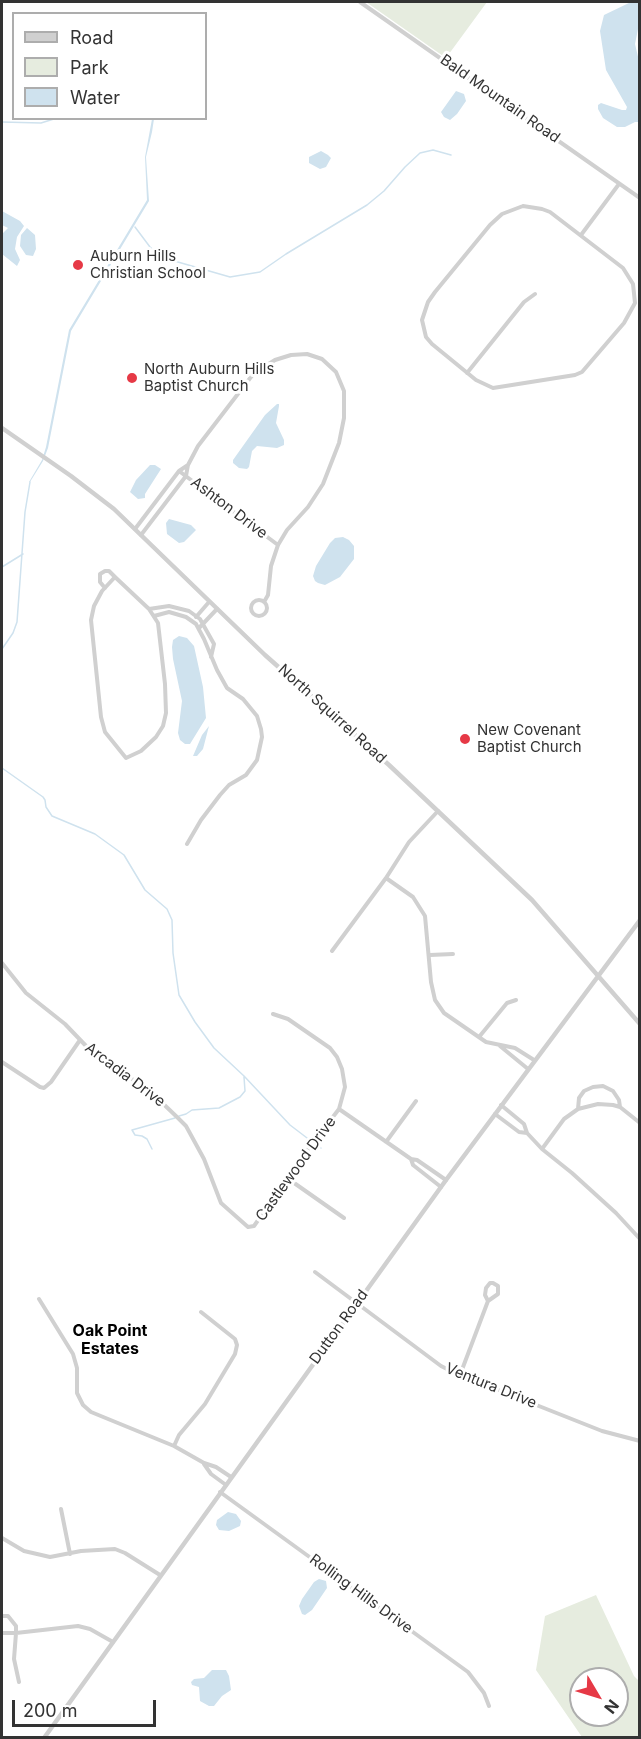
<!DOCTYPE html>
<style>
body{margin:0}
#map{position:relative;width:641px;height:1739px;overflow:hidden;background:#fff;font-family:Inter,sans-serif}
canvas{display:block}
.frame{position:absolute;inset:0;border:3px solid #333;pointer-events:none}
.legend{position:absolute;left:12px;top:12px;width:195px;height:108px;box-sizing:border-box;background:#fff;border:2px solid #adadad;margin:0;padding:8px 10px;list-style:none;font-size:18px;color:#333}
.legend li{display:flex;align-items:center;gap:12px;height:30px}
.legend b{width:30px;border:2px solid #adadad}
.north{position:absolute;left:569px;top:1667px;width:60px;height:60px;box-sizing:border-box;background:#fff;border:2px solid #adadad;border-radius:50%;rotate:128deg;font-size:16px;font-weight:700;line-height:24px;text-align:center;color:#333}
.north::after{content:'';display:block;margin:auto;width:21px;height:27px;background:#e63946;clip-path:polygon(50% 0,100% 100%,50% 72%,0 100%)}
.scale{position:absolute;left:12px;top:1700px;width:144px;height:27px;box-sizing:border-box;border:3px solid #333;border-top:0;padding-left:8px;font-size:18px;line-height:21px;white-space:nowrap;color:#333;-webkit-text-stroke:4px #fff;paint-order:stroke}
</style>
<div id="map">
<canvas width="641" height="1739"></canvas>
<div class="frame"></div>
<ul class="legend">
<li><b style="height:8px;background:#d0d0d0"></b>Road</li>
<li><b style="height:16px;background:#e6ecdf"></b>Park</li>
<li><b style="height:16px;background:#cfe2ee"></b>Water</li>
</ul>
<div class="north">N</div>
<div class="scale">200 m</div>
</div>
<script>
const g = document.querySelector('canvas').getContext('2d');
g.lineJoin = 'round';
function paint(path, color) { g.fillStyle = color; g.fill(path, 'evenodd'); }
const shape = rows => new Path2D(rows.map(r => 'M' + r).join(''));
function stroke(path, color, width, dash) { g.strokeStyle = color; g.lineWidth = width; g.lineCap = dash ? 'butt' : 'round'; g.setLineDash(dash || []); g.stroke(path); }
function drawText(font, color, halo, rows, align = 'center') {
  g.font = font + ' Inter,sans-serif'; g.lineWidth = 6; g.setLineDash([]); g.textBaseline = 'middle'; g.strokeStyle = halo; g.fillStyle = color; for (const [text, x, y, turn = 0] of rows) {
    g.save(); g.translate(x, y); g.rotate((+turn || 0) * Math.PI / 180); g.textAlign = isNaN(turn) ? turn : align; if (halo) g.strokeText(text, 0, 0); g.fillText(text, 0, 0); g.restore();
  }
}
const green = shape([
 [366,2,487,2,446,58],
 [596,1595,634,1676,639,1681,639,1737,582,1737,536,1670,545,1616],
 [581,1679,617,1679,617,1715,581,1715]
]);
const water = shape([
 [631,2,639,2,639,24,635,44,639,61,639,122,635,122,625,127,617,127,603,118,598,109,598,105,601,103,622,110,626,110,627,107,606,70,600,31,604,15],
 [456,91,464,94,466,101,457,114,450,120,444,117,441,112],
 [152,119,154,119,152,132,146,157,149,201,71,331,48,448,43,461,30,482,29,482,42,460,46,447,69,330,147,200,145,157],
 [321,151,328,155,331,158,326,167,320,169,309,163,309,157],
 [2,211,20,221,24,226,17,237,15,249,20,260,17,266,2,254,2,234,8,228,2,225],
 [27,228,35,235,36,249,33,256,26,255,20,246,21,235],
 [277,404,279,404,279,406,276,423,284,440,284,445,277,448,257,446,252,451,249,467,247,469,239,468,233,463,233,460,265,415],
 [150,465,155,465,161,469,145,494,145,498,138,499,130,492,136,480],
 [169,519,191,525,196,530,184,542,179,543,167,534,166,523],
 [343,537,349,540,354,546,354,559,340,577,325,585,318,583,315,581,313,576,316,566,330,543,335,538],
 [179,636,187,638,194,646,203,687,206,718,190,744,185,744,180,740,178,733,182,701,173,659,172,647,173,640],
 [209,726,203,749,197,756,193,756,202,735],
 [228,1512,236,1514,241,1521,240,1526,229,1531,219,1530,216,1525,217,1520],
 [319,1579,326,1581,327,1588,312,1610,305,1615,302,1614,299,1606,302,1599,314,1582],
 [212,1670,226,1670,229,1676,231,1690,222,1696,214,1706,209,1706,200,1701,199,1687,192,1685,191,1682,194,1679,204,1678]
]);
const stream = shape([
 [2,122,41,123,57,118],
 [135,227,150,247,164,258,230,277,260,272,286,254,367,205,384,191,405,167,420,153,433,150,451,155],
 [2,567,23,554],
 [2,649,13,633,17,622,25,512,30,482],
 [2,768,43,797,45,800,46,807,52,816,95,834,124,855,145,890,167,909,172,920,173,953,179,995,195,1022,214,1048,244,1076,290,1125,311,1141],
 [179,1116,186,1114,192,1110,219,1108,240,1097,245,1091,244,1077],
 [315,1144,321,1148],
 [152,1149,147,1139,142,1136,135,1135,132,1130,175,1118]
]);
const minor = shape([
 [360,2,640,198],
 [523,206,542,209,550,212,623,268,633,284,635,303,624,323,582,372,575,375,493,388,476,380,432,344,426,337,422,320,428,302,435,292,490,225,502,214,523,206],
 [581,235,619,184],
 [467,373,524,302,535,294],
 [179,471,278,545],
 [135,529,179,471,188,465],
 [141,535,186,476,188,465,198,446,254,373,275,360,291,355,307,354,322,359,336,372,344,391,344,418,339,443,323,484,308,507,287,530,278,545,271,566,268,595,264,602],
 [115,577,149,609,158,623,165,684,166,713,163,726,156,737,141,751,126,758,105,732,101,717,91,620,94,606,102,591,115,577],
 [105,588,100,582,100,574,105,571,109,571,115,577],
 '251 608a8 8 0 1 1 16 0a8 8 0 1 1-16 0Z',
 [149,609,169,606,189,611,200,619,214,644,211,657],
 [154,616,169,612,186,617,196,624,204,639,217,670,227,688,243,699,257,716,261,729,262,737,257,760,246,775,229,785,220,795,201,820,187,844],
 [196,617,209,602],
 [199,628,217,609],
 [386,878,413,897,425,916,431,982,435,1000,444,1013,486,1042,515,1048,534,1060],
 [332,951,386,878,409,842,438,811],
 [430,955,453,954],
 [2,963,26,993,65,1024,88,1048,153,1094,178,1118,186,1126,204,1159,221,1203,248,1227,254,1226,306,1152,339,1109,345,1087,342,1069,337,1057,330,1048,288,1019,273,1014],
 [479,1037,507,1003,516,1000],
 [500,1046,528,1069],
 [2,1062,40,1087,44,1088,51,1082,80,1040],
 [501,1105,524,1124,527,1133,542,1149,572,1173,616,1213,640,1239],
 [339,1109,411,1159,417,1160,446,1180],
 [578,1109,579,1098,584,1091,593,1087,603,1086,613,1091,619,1100,620,1107],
 [495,1114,519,1132,527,1133],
 [386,1142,416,1101],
 [542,1149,564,1119,578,1109,598,1104,613,1105,620,1107,640,1123],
 [411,1159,413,1165,441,1187],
 [287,1178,344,1218],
 [315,1272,441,1366,453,1372,602,1431,640,1441],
 [39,1299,73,1354,77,1368,77,1393,83,1405,91,1412,174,1446,204,1463,216,1467,231,1477],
 [460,1375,488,1301,498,1294,498,1286,493,1283,490,1283,486,1288,485,1295,488,1301],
 [174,1446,179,1435,205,1404,235,1354,237,1345,235,1339,201,1312],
 [204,1464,211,1474,226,1485],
 [220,1492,468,1672,484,1693,489,1706],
 [61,1509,70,1554],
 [2,1538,24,1551,50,1557,81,1551,115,1549,125,1553,160,1575],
 [2,1616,8,1616,16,1626,16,1633,2,1633],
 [19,1682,14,1659,16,1633,78,1626,90,1629,113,1642]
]);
const tertiary = shape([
 [2,428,71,476,114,509,265,655,389,765,532,900,640,1024],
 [44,1738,446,1180,640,920]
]);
const markers = [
 [78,265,6,"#e63946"],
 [132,378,6,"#e63946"],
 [465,739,6,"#e63946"]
];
const streetNames = [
 ["Bald Mountain Road",500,99,35],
 ["Ashton Drive",229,508,37],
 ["North Squirrel Road",332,714,42],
 ["Arcadia Drive",125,1075,37],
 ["Castlewood Drive",296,1169,-54],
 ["Dutton Road",339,1327,-54],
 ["Ventura Drive",491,1386,22],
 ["Rolling Hills Drive",361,1594,36]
];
const poiNames = [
 ["Auburn Hills",90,256],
 ["Christian School",90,273],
 ["North Auburn Hills",144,369],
 ["Baptist Church",144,386],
 ["New Covenant",477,730],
 ["Baptist Church",477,747]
];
const neighbourhoodNames = [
 ["Oak Point",110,1331],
 ["Estates",110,1349]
];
paint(green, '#e6ecdf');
paint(water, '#cfe2ee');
stroke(stream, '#cfe2ee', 1.5);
stroke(minor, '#d0d0d0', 4);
stroke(tertiary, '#d0d0d0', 4.5);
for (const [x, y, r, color] of markers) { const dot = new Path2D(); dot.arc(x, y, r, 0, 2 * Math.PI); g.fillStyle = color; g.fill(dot); stroke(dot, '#fff', 2); }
drawText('15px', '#333', '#fff', streetNames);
drawText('15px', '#333', '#fff', poiNames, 'left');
drawText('bold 16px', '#000', '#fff', neighbourhoodNames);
</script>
